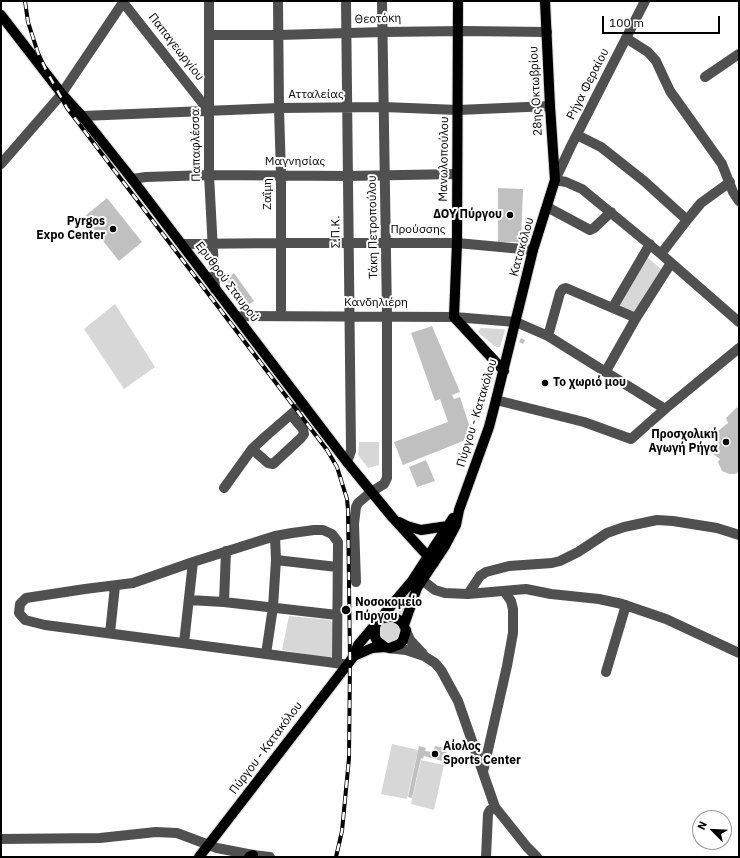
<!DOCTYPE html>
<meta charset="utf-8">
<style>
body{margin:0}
#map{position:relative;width:740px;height:858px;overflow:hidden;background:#fff;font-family:"IBM Plex Sans",sans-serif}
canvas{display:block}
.frame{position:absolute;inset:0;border:2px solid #000;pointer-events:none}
.north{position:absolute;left:692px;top:810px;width:40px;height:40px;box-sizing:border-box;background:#fff;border:1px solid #999;border-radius:50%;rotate:294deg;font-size:11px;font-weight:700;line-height:16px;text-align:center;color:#000}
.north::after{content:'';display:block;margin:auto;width:14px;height:18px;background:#000;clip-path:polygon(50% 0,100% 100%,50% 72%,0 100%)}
.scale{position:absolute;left:602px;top:16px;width:118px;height:18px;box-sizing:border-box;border:2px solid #000;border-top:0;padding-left:5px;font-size:12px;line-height:14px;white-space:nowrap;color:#000;-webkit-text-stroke:3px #fff;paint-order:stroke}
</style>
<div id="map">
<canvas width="740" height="858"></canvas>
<div class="frame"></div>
<div class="north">N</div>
<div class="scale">100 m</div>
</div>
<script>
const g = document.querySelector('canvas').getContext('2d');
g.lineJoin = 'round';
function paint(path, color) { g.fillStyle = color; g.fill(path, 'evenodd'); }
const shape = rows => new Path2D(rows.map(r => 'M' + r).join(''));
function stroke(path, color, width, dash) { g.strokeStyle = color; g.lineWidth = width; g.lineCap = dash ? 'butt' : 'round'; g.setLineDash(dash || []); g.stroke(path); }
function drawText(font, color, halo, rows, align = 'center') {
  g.font = font + ' "IBM Plex Sans",sans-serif'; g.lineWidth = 4; g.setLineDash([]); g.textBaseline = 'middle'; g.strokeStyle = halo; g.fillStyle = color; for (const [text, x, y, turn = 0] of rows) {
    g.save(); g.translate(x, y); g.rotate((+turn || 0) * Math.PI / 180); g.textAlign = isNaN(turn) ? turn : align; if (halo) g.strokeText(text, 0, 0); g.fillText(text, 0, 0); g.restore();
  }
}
const green = shape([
 [646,256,661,269,634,314,617,306],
 [115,304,155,367,124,389,84,329],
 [481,328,502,329,505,330,500,347,496,347,480,334,478,331],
 [359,442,379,442,379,465,368,468,358,455],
 [408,589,412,592,403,618,390,612],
 [289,616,330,620,334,625,333,655,331,657,327,658,282,650],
 [388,620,395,622,401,628,400,639,389,645,379,639,379,627],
 [392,744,418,750,407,799,381,794],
 [421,760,444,765,434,810,411,804]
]);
const building = shape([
 [498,188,523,189,521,242,498,242],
 [107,198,142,242,119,261,84,217],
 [234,273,254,301,245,307,226,280],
 [432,326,460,392,452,395,454,399,460,397,473,437,403,465,394,442,448,422,440,399,435,401,411,333],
 [521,338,525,340,523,344,519,342],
 [737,407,739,409,739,472,735,474,729,474,722,471,718,462,720,459,713,454,716,447,714,444,713,439,718,431,728,423,726,418],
 [426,460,435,481,417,487,409,467],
 [419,746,426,748,425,751,433,752,435,746,445,748,445,750,447,750,446,756,443,756,442,761,424,756,423,759,421,758,412,798,408,797]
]);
const minor = shape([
 [122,1,208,110],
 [209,1,209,175,215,289],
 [278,1,279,108,281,175,281,315],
 [346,1,351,451,347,462],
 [645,1,571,146,555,180,566,182,582,189,661,254,739,322],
 [210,35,279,35,383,32,464,31,547,32],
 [626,38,648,52,656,61,670,91,722,164,733,192,739,201],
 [705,77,739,54],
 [82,116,279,108,384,107,458,110,550,106],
 [577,135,601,147,644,181,687,220,661,254],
 [1,164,60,96,124,1],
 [132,179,146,177,209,175,348,176,457,174],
 [547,207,590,230,594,228,611,212],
 [687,220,701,203,730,182],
 [183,244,281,243,457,243,533,250],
 [613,307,650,244],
 [237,316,454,317,516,322,548,336,665,409],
 [548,336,560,293,563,289,566,288,636,318],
 [606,371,636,318,671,263],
 [496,400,584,422,631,439,665,409,739,348],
 [252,449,268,463,273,464,301,438,304,434,303,429,291,415],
 [224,488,252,449,266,436,303,404],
 [275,536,276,560,273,607,266,654,45,625,25,620,19,613,20,604,26,598,85,589,133,583,193,562,275,536,292,533,314,530,323,530,332,534,338,542,337,663],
 [276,560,337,567],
 [422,580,435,590,445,593,468,594,526,589,551,594,599,599,622,604,666,619,739,653],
 [356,582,354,524,356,507,358,503,371,492,384,484,387,478,387,316,382,1],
 [468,594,480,576,486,572,509,566,552,563,560,561,578,552,607,533,624,527,657,520,673,521,717,528,739,535],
 [189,600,224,602,337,615],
 [224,602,226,551],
 [404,626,410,640,423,654],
 [110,633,115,586],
 [184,643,193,562],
 [387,648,406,650,424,656,435,663,441,670,458,701,495,807,527,847,537,857],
 [266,654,343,664],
 [606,672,626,605],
 [483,772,507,666,513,633,513,609,511,601,504,591],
 [1,839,100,838,156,832,177,833,217,848,253,855,270,857],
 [486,857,488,814,490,810,495,807]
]);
const major = shape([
 [458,1,457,243,454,317,504,371],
 [1,15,62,94,82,116,132,179,347,462,392,517,434,563],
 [399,522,407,526,421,530,448,526],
 [404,625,417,588,445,546,456,525,459,510,489,427,496,400,533,250,555,180,550,106,545,1],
 [385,647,377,641,375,637,375,627,377,622,381,619,392,616,401,621,404,625],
 [390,648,400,644,403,640,406,630],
 [354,656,372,648,385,647],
 [199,857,354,656,358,645,412,581,453,518],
 [249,857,253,855]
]);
const rail = shape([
 [25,1,28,22,38,53,46,70,67,108,327,450,337,467,347,499,348,510,350,660,349,758,342,831,336,857]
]);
const markers = [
 [510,215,4,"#000"],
 [113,229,4,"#000"],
 [545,383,4,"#000"],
 [726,442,4,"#000"],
 [346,610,5,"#000"],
 [435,754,4,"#000"]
];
const streetNames = [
 ["Θεοτόκη",378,19,-2],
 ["Παπαγεωργίου",176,47,52],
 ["Ρήγα Φεραίου",588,84,-63],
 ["28ης Οκτωβρίου",536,91,-93],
 ["Ατταλείας",316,95],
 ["Παπαφλέσσα",196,145,-91],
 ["Μανωλοπούλου",444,159,-89],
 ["Μαγνησίας",295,162],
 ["Ζαΐμη",268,194,-90],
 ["Τάκη Πετροπούλου",373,227,-91],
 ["Προύσσης",418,230],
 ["Σ.Π.Κ.",336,232,-91],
 ["Κατακόλου",522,247,-74],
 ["Ερυθρού Σταυρού",227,282,53],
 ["Κανδηλιέρη",376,303],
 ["Πύργου - Κατακόλου",477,413,-73],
 ["Πύργου - Κατακόλου",266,748,-53]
];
const poiNames = [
 ["ΔΟΥ Πύργου",502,215],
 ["Pyrgos",105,222],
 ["Expo Center",105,236],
 ["Το χωριό μου",553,383,"left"],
 ["Προσχολική",718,435],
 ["Αγωγή Ρήγα",718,449],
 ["Νοσοκομείο",355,603,"left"],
 ["Πύργου",355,617,"left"],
 ["Αίολος",443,747,"left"],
 ["Sports Center",443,761,"left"]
];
paint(green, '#d7d7d7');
paint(building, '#c0c0c0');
stroke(major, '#dbdbdb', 12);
stroke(minor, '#505050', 10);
stroke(major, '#000', 10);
stroke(rail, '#000', 4);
stroke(rail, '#fff', 2.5, [8]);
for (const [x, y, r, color] of markers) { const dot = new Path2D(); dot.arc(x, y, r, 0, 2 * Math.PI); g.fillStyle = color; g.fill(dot); stroke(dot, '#fff', 1.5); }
drawText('12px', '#000', '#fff', streetNames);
drawText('bold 12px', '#000', '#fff', poiNames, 'right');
</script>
